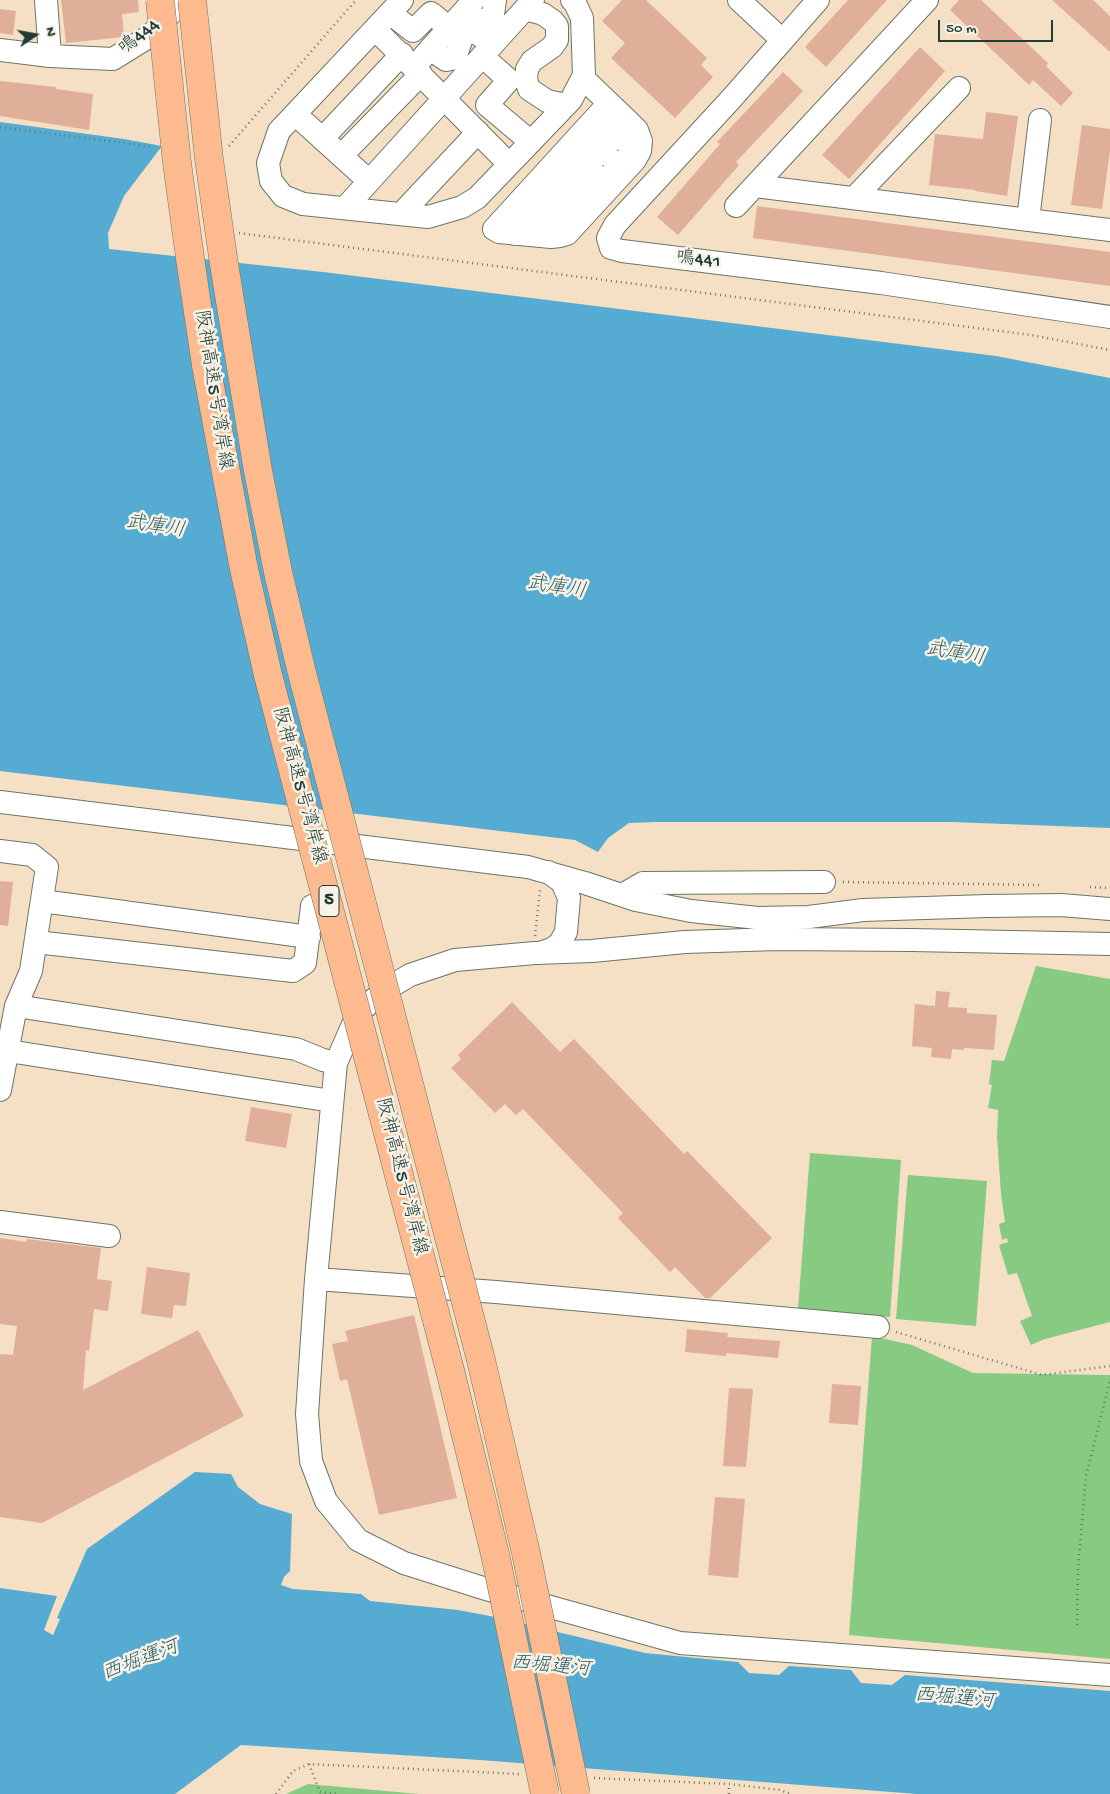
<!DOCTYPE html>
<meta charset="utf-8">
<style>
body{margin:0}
#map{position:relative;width:1110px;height:1794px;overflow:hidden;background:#f5dfc5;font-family:"Gochi Hand",sans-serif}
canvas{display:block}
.north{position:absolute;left:10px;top:10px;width:50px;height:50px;-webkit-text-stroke:4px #f7f3e8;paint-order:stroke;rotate:78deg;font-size:14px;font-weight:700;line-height:20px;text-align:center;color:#1f3d34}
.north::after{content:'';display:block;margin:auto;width:18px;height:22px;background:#1f3d34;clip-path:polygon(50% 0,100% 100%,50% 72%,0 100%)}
.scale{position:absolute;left:938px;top:20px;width:115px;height:22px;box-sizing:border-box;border:2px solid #1f3d34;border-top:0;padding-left:6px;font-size:15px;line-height:18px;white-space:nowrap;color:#1f3d34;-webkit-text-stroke:4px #f7f3e8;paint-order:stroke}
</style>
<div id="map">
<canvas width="1110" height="1794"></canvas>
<div class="north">N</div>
<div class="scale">50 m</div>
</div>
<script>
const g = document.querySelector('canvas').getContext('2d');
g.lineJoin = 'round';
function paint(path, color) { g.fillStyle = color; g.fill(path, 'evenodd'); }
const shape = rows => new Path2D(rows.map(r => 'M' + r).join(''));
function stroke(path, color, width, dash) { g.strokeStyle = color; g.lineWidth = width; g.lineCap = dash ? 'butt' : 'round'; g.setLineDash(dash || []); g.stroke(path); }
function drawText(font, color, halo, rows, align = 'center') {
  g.font = font + ' "Gochi Hand","Klee One",sans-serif'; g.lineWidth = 5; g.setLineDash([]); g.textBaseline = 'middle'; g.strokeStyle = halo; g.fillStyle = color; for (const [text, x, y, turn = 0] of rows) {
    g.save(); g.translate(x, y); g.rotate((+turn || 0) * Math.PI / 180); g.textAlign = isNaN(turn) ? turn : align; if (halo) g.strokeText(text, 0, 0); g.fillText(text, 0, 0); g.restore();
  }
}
const green = shape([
 [1036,966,1110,979,1110,1322,1045,1339,1031,1345,1020,1321,1032,1316,1017,1273,1008,1275,999,1245,1008,1242,1007,1238,1002,1240,999,1224,1005,1222,1001,1194,997,1137,998,1110,988,1108,992,1085,989,1084,992,1060,1004,1061],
 [810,1153,901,1160,890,1317,798,1309],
 [908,1175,987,1181,976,1326,896,1319],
 [872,1336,912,1345,973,1373,1110,1375,1110,1659,849,1635],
 [308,1784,419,1794,286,1794]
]);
const water = shape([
 [0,122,124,139,162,146,124,196,108,233,109,249,323,272,996,356,1110,378,1110,828,952,822,655,822,629,823,608,838,598,852,575,840,0,771],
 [195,1472,231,1474,238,1487,260,1504,292,1514,290,1571,284,1577,281,1585,293,1589,361,1594,370,1601,458,1610,495,1617,645,1653,738,1662,749,1673,779,1675,789,1666,851,1670,861,1683,892,1685,905,1675,1110,1691,1110,1794,917,1794,480,1760,241,1745,175,1794,0,1794,0,1588,57,1596,44,1630,53,1635,60,1619,57,1618,87,1549]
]);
const building = shape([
 [61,0,138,0,139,12,122,14,124,37,66,43],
 [622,0,646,0,707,58,701,65,713,77,675,118,611,58,625,43,602,21],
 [848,0,887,0,826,67,805,47],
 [959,0,981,0,1048,63,1046,66,1073,93,1061,106,1033,80,1029,85,950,10],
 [1052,0,1093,0,1110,16,1110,52],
 [0,9,16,11,13,35,0,33],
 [920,47,945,71,849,179,822,155],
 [783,72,803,91,736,162,739,165,678,235,657,217,720,144,717,142],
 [0,81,56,87,56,89,93,94,89,130,0,116],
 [986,112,1018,116,1007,196,975,191,975,190,929,185,935,134,983,139],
 [1082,125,1110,129,1110,151,1102,209,1071,205],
 [757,206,1110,252,1110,286,753,238],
 [0,881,13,882,8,926,0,925],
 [936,991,950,992,948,1007,967,1008,967,1013,997,1015,994,1050,964,1048,964,1050,952,1049,951,1059,931,1057,932,1048,912,1046,915,1004,935,1006],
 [512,1002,560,1052,574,1039,684,1154,687,1151,772,1238,710,1298,705,1298,675,1267,670,1272,618,1218,623,1213,523,1109,516,1115,505,1104,495,1113,451,1068,461,1059,458,1055],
 [251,1107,292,1114,286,1148,245,1141],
 [0,1238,26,1242,27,1239,101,1248,97,1279,112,1281,108,1311,94,1309,89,1351,86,1350,83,1390,198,1330,244,1416,42,1523,0,1517,0,1354,13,1355,17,1326,0,1324],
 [147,1267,190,1273,186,1306,174,1305,172,1318,141,1314],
 [414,1315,457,1498,379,1515,347,1379,340,1381,332,1344,348,1341,345,1331],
 [687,1329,728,1333,727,1337,780,1341,778,1358,726,1353,726,1356,685,1352],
 [832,1384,861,1386,858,1425,829,1423],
 [729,1388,753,1389,746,1467,723,1466],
 [715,1497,745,1499,738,1578,708,1575]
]);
const path = shape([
 [0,127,154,147],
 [229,146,356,0],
 [239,233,1031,335,1110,350],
 [843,882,1040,885],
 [1090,887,1110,888],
 [535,936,540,890,538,890],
 [896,1332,1042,1375,1110,1366],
 [1077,1625,1078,1568,1086,1476,1110,1380],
 [309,1764,320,1792,336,1794],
 [594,1778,729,1784,780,1790,791,1794],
 [276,1794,293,1771,309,1764,519,1774],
 [729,1794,729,1784]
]);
const minor = shape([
 [46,0,50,56],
 [402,0,279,131,268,163,271,181,283,196,303,204,428,217,462,207,477,198,571,100,584,75,582,18,575,3,572,0],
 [739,0,782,40],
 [818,0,732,98,615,225,608,238,611,248,622,251,881,283,1110,317],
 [525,9,543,14,553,21,557,26,557,40,552,47,532,61,527,69,526,79,529,89,547,101,566,105],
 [464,12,474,19,486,20,490,19,493,15,495,0],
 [390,13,413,31,431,13,449,28],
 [375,29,509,164],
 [430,49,446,60,455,58,463,35,469,32,476,33,493,44],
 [0,50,50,56,113,59,150,36,183,0],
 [482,56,509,80,487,105,531,142],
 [414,67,474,0],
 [583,78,609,103,630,123,637,130,641,141,640,151,635,160,567,234,560,236,551,237,499,232,494,229,609,103],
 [295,114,369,181],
 [322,139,402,54],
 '608 150a10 10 0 1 1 20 0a10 10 0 1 1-20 0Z',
 [341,156,421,74],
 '593 166a10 10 0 1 1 20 0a10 10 0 1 1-20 0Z',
 [559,185,573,198,589,182,603,195],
 [755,186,1110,230],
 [854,198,959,88],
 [736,206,927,0],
 [345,208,533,0],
 [401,214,478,132],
 [532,220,541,227,549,228,554,223,557,211,564,205,571,207,582,217],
 [1028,220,1040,120],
 [514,234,616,123,622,120,630,123],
 [0,802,528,867,585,883,636,900,691,911,758,918,809,917,863,910,987,906,1061,905,1110,909],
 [0,851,32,855,47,867,31,971,16,1006],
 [622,895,643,883,824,882],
 [42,901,309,937],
 [36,942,293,971,305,963,312,906],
 [1110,944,912,940,777,939,685,942,592,951,535,953,455,960,410,975,385,990,358,1013,336,1063,316,1279,307,1414,311,1461,326,1501,358,1540,404,1563,486,1589,680,1643,1110,1675],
 [540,953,552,949,560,943,566,932,569,898,562,882,548,872],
 [8,1051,332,1101],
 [0,1090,16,1006,296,1049,323,1060,336,1063],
 [0,1222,109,1236],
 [316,1279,496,1292,878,1327]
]);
const highwayBridge = shape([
 [160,0,177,163,191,265,206,365,244,569,268,675,451,1374,495,1554,545,1794],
 [192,0,209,159,224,264,258,471,278,572,301,669,481,1360,526,1553,576,1794]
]);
const shields = [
 [329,901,20]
];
const shieldNames = [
 ["5",329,901]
];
const streetNames = [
 ["鳴444",140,38,-37],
 ["鳴441",698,261,7],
 ["阪神高速5号湾岸線",212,390,81],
 ["阪神高速5号湾岸線",298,786,75],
 ["阪神高速5号湾岸線",400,1177,76]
];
const waterNames = [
 ["武庫川",155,528,9],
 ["武庫川",556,589,9],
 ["武庫川",955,655,10],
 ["西堀運河",141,1662,-21],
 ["西堀運河",550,1668,5],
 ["西堀運河",954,1700,5]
];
paint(green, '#87ca82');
paint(water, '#55abd1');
paint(building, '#e0af99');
stroke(minor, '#6a7667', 24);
stroke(path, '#6a7667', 2.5, [1, 4]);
stroke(minor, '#fff', 22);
stroke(highwayBridge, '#6a7667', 29, []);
stroke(highwayBridge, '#fcba8e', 28);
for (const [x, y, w] of shields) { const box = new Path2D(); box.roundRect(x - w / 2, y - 15.5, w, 31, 4); g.fillStyle = '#f7f3e8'; g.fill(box); stroke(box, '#1f3d34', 1); }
drawText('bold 18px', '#1f3d34', null, shieldNames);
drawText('19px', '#1f3d34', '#f7f3e8', streetNames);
drawText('italic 20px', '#2f5e63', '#f7f3e8', waterNames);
</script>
